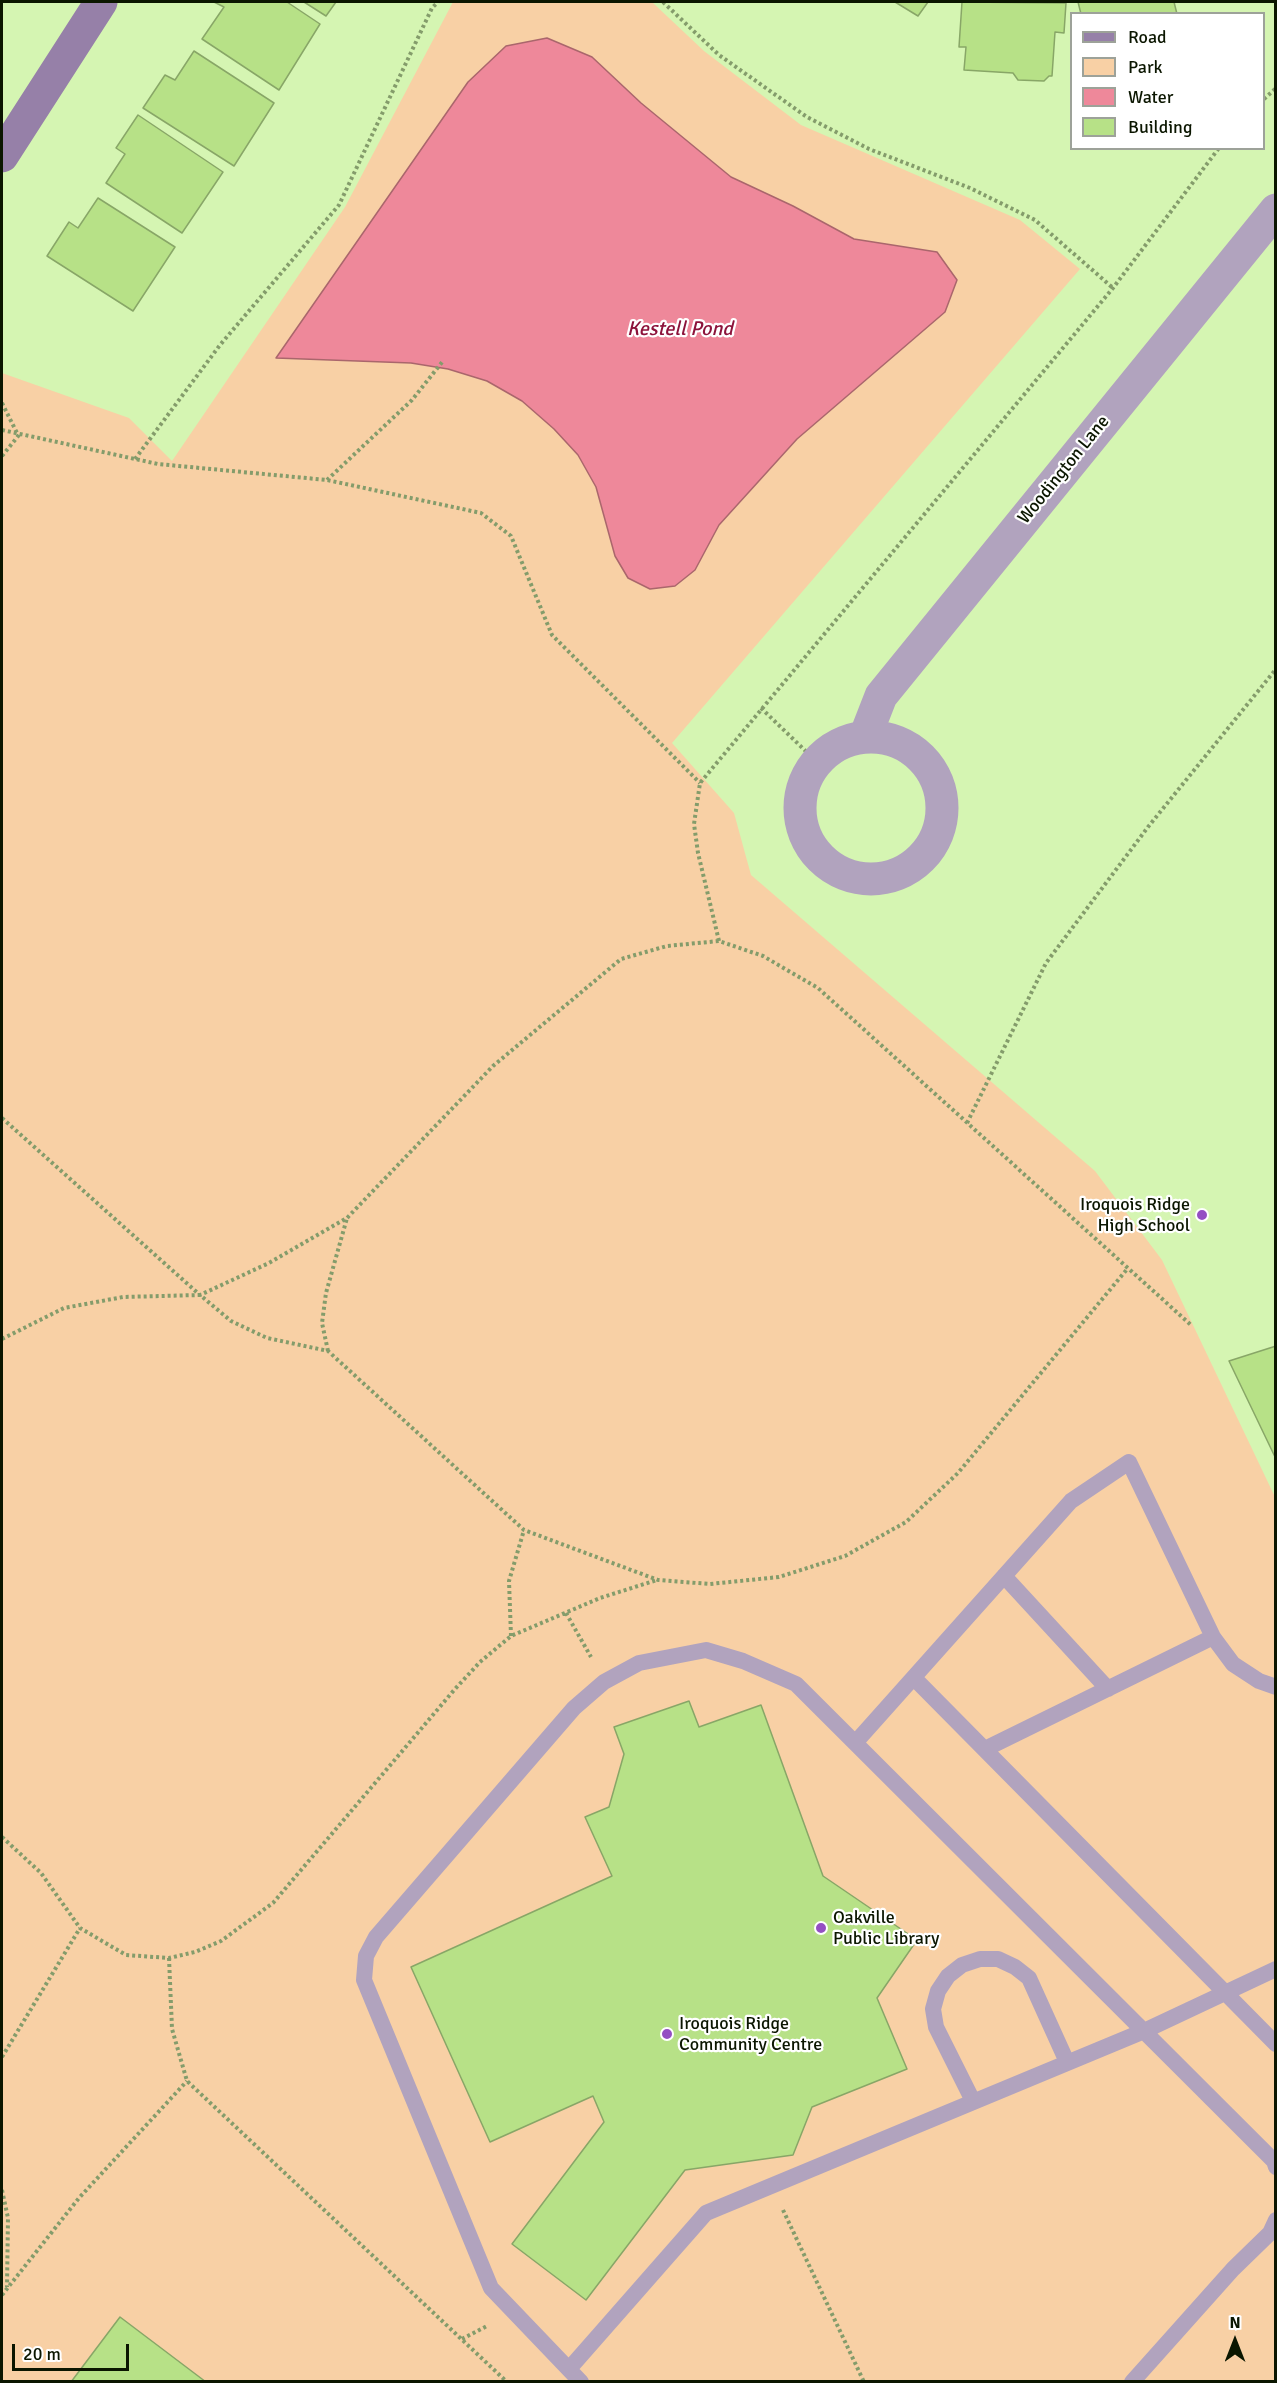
<!DOCTYPE html>
<style>
body{margin:0}
#map{position:relative;width:1277px;height:2383px;overflow:hidden;background:#d5f5b2;font-family:Signika,sans-serif}
canvas{display:block}
.frame{position:absolute;inset:0;border:3px solid #0b1600;pointer-events:none}
.legend{position:absolute;left:1070px;top:12px;width:195px;height:138px;box-sizing:border-box;background:#fff;border:2px solid #9da299;margin:0;padding:8px 10px;list-style:none;font-size:18px;color:#0b1600}
.legend li{display:flex;align-items:center;gap:12px;height:30px}
.legend b{width:30px;border:2px solid #9da299}
.north{position:absolute;left:1205px;top:2311px;width:60px;height:60px;-webkit-text-stroke:4px #fff;paint-order:stroke;rotate:0deg;font-size:16px;font-weight:700;line-height:24px;text-align:center;color:#0b1600}
.north::after{content:'';display:block;margin:auto;width:21px;height:27px;background:#0b1600;clip-path:polygon(50% 0,100% 100%,50% 72%,0 100%)}
.scale{position:absolute;left:12px;top:2344px;width:117px;height:27px;box-sizing:border-box;border:3px solid #0b1600;border-top:0;padding-left:8px;font-size:18px;line-height:21px;white-space:nowrap;color:#0b1600;-webkit-text-stroke:4px #fff;paint-order:stroke}
</style>
<div id="map">
<canvas width="1277" height="2383"></canvas>
<div class="frame"></div>
<ul class="legend">
<li><b style="height:8px;background:#9680a8"></b>Road</li>
<li><b style="height:16px;background:#f8d0a5"></b>Park</li>
<li><b style="height:16px;background:#ee889a"></b>Water</li>
<li><b style="height:16px;background:#b7e187"></b>Building</li>
</ul>
<div class="north">N</div>
<div class="scale">20 m</div>
</div>
<script>
const g = document.querySelector('canvas').getContext('2d');
g.lineJoin = 'round';
function paint(path, color) { g.fillStyle = color; g.fill(path, 'evenodd'); }
const shape = rows => new Path2D(rows.map(r => 'M' + r).join(''));
function stroke(path, color, width, dash) { g.strokeStyle = color; g.lineWidth = width; g.lineCap = dash ? 'butt' : 'round'; g.setLineDash(dash || []); g.stroke(path); }
function drawText(font, color, halo, rows, align = 'center') {
  g.font = font + ' Signika,sans-serif'; g.lineWidth = 4.5; g.setLineDash([]); g.textBaseline = 'middle'; g.strokeStyle = halo; g.fillStyle = color; for (const [text, x, y, turn = 0] of rows) {
    g.save(); g.translate(x, y); g.rotate((+turn || 0) * Math.PI / 180); g.textAlign = isNaN(turn) ? turn : align; if (halo) g.strokeText(text, 0, 0); g.fillText(text, 0, 0); g.restore();
  }
}
const green = shape([
 [453,2,652,2,704,51,801,125,1020,220,1080,269,672,743,734,813,751,875,1095,1171,1162,1260,1275,1497,1275,2381,2,2382,2,373,129,418,172,461,345,207],
 [592,57,641,103,731,177,793,206,854,239,937,252,945,312,797,439,719,525,695,570,615,556,596,487,578,455,554,429,522,401,487,381,448,369,411,363,277,358]
]);
const water = shape([
 [547,38,592,57,641,103,731,177,793,206,854,239,937,252,957,280,945,312,797,439,719,525,695,570,675,586,650,589,628,578,615,556,596,487,578,455,554,429,522,401,487,381,448,369,411,363,276,358,468,82,506,46,547,38]
]);
const building = shape([
 [214,2,287,2,320,24,279,90,202,39,224,7,214,2],
 [304,2,336,2,326,16,304,2],
 [895,2,928,2,918,16,895,2],
 [962,2,1066,3,1064,33,1055,32,1052,76,1049,76,1044,81,1018,80,1013,73,964,70,966,47,959,47,962,2],
 [1078,2,1174,2,1177,14,1081,14,1078,2],
 [194,51,274,103,234,166,143,108,165,75,175,80,194,51],
 [138,115,223,172,182,233,106,183,125,154,116,148,138,115],
 [98,198,175,247,133,311,47,256,69,222,78,228,98,198],
 [1276,1346,1276,1459,1229,1361,1276,1346],
 [689,1701,699,1727,761,1705,823,1876,917,1940,877,1998,907,2069,812,2107,793,2155,685,2170,586,2300,512,2244,604,2122,593,2096,490,2142,411,1967,612,1876,585,1817,609,1807,624,1754,614,1727,689,1701],
 [120,2317,206,2382,71,2382,120,2317]
]);
const path = shape([
 [663,2,719,55,807,117,869,149,970,188,1035,220,1113,288],
 [1264,99,1276,88],
 [2,403,18,435],
 [2,430,158,464,327,480,481,513,511,536,552,635,700,783],
 [2,456,19,435],
 [135,459,220,345,339,205,432,8,438,2],
 [327,480,412,400,443,361],
 [761,708,817,762],
 [719,941,698,853,694,824,700,783,1113,288,1219,148],
 [2,1118,200,1295,269,1263,347,1218,493,1066,621,959,667,946,719,941,763,956,818,988,1191,1325],
 [967,1123,1046,963,1148,827,1276,669],
 [2,1339,64,1308,123,1297,200,1295,231,1321,267,1338,328,1351,524,1530,658,1580,710,1584,779,1577,845,1556,906,1522,958,1473,1128,1268],
 [328,1351,322,1323,326,1293,347,1218],
 [566,1613,591,1657],
 [511,1636,509,1581,524,1530],
 [2,1837,41,1873,80,1928,126,1955,169,1958,195,1952,221,1941,273,1903,455,1689,480,1662,511,1636,600,1598,657,1580],
 [169,1958,172,2029,187,2081,507,2382],
 [2,2057,80,1928],
 [2,2190,8,2218,7,2287],
 [783,2210,864,2382],
 [2,2295,79,2198,187,2081],
 [462,2339,487,2326]
]);
const lane = shape([
 [1004,1576,1108,1689],
 [914,1678,1276,2044],
 [855,1743,1071,1501,1129,1462,1213,1637,1233,1664,1259,1681,1276,1687],
 [985,1749,1213,1637],
 [973,2101,936,2027,933,2009,938,1991,948,1976,962,1965,980,1959,998,1959,1015,1967,1029,1978,1067,2062],
 [569,2369,706,2213,1144,2031,1276,1969],
 [581,2382,491,2288,364,1980,366,1956,376,1937,574,1708,604,1682,639,1663,706,1650,743,1661,796,1684,1274,2161,1276,2167],
 [1132,2382,1233,2269,1270,2233,1276,2220]
]);
const street = shape([
 [865,737,881,696,1276,210],
 '800 808a71 71 0 1 1 142 0a71 71 0 1 1-142 0Z'
]);
const secondary = shape([
 [2,156,101,2]
]);
const markers = [
 [1202,1215,6,"#944fc3"],
 [821,1928,6,"#944fc3"],
 [667,2034,6,"#944fc3"]
];
const streetNames = [
 ["Woodington Lane",1064,470,-51]
];
const poiNames = [
 ["Iroquois Ridge",1190,1205,"right"],
 ["High School",1190,1226,"right"],
 ["Oakville",833,1918],
 ["Public Library",833,1939],
 ["Iroquois Ridge",679,2024],
 ["Community Centre",679,2045]
];
const waterNames = [
 ["Kestell Pond",680,330]
];
paint(green, '#f8d0a5');
paint(water, '#ee889a');
stroke(water, '#aa666c', 1.5);
paint(building, '#b7e187');
stroke(building, '#88a667', 1.5);
stroke(path, '#849c6b', 4, [3, 3]);
stroke(lane, '#b1a3be', 16);
stroke(street, '#b1a3be', 33);
stroke(secondary, '#9680a8', 33);
for (const [x, y, r, color] of markers) { const dot = new Path2D(); dot.arc(x, y, r, 0, 2 * Math.PI); g.fillStyle = color; g.fill(dot); stroke(dot, '#fff', 2); }
drawText('18px', '#0b1600', '#fff', streetNames);
drawText('18px', '#0b1600', '#fff', poiNames, 'left');
drawText('italic 20px', '#8c133b', '#fff', waterNames);
</script>
